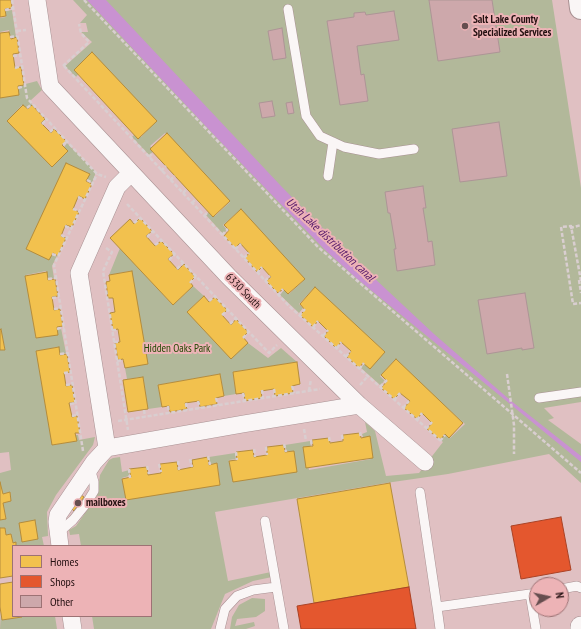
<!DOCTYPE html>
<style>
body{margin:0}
#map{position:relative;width:581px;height:629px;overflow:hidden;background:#e0c0c2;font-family:"PT Sans Narrow",sans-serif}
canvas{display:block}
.legend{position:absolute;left:12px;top:545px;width:140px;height:72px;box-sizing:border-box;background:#edb3b6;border:1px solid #9d7274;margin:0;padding:5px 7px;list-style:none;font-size:12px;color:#241011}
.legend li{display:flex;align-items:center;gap:8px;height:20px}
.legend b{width:20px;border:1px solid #9d7274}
.north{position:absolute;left:529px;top:577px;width:40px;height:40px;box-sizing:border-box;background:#edb3b6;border:1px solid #9d7274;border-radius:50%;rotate:81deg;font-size:11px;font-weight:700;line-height:16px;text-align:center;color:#241011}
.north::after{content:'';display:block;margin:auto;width:14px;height:18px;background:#664e4f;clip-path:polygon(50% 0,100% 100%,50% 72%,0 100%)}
</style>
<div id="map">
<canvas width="581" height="629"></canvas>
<ul class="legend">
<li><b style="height:11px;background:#f2c14e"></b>Homes</li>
<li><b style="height:11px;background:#e4572e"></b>Shops</li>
<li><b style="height:11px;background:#cda8ab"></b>Other</li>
</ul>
<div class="north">N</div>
</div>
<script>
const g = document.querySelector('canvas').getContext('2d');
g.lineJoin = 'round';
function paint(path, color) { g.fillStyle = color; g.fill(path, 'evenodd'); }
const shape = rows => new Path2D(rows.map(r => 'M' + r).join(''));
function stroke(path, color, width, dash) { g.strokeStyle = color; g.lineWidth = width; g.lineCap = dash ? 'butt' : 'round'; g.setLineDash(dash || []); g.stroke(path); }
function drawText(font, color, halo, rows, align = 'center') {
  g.font = font + ' "PT Sans Narrow",sans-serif'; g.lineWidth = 4; g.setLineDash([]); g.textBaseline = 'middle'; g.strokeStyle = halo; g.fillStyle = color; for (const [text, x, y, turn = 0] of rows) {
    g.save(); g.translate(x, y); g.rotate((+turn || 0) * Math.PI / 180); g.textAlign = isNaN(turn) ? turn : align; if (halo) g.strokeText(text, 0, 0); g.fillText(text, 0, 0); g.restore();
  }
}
const green = shape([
 [73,0,552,0,581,188,581,402,544,408,554,418,548,420,581,444,581,483,549,454,448,474,386,483,215,512,228,581,271,572,272,577,253,581,225,594,211,629,94,629,92,616,151,616,151,546,81,546,79,534,70,535,69,530,76,526,97,496,100,475,109,460,113,458,120,457,122,472,129,470,129,476,122,478,126,499,220,483,217,463,210,464,209,457,235,453,236,459,229,460,233,481,296,470,293,451,286,451,285,445,310,441,311,447,305,448,309,470,371,459,362,434,367,432,365,422,375,431,386,476,419,473,443,442,439,439,443,433,450,438,465,424,394,361,380,376,385,381,380,385,361,368,364,364,384,351,313,289,299,304,303,308,299,313,280,295,284,290,289,294,303,281,239,211,223,225,227,230,223,234,206,215,210,211,215,216,230,202,165,133,150,146,154,151,149,155,132,137,136,133,141,137,155,122,80,72,76,77,65,66,92,42,81,32,88,32,86,23,80,23,87,15],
 [12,10,16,37,10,38,9,30,0,32,0,18,6,17,6,11],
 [37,81,42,90,30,101,33,106,28,110,22,105,8,120,51,166,67,143,96,172,92,183,86,179,88,173,69,165,51,254,57,256,52,266,54,278,48,279,46,271,26,275,36,338,55,329,61,328,66,353,59,354,58,347,37,351,53,445,73,441,72,435,78,435,79,440,95,437,93,445,56,495,47,512,48,536,42,537,44,546,16,546,16,543,13,543,11,534,6,535,5,528,0,528,0,520,6,519,3,503,11,501,10,492,3,494,0,482,0,473,11,470,9,452,0,453,0,350,5,349,1,330,0,330,0,96,18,86],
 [120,248,173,305,193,286,204,296,187,312,248,343,268,358,281,348,297,362,233,372,236,394,224,396,220,374,158,385,162,407,148,409,143,377,127,379,125,368,131,271,109,275],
 [252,598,265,599,265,611,256,617,237,619,235,626,254,622,255,626,246,629,230,629,232,617,239,605],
 [1,610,2,620,21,617,22,616,55,616,57,629,0,629]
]);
const water = shape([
 [87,0,106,0,281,186,342,248,434,334,510,400,581,456,581,462,356,278,324,249,214,135]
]);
const homes = shape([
 [0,0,11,0,12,8,5,9,6,16,0,17,0,0],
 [9,32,11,39,17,37,19,53,13,54,15,68,21,67,24,85,18,86,19,95,0,98,0,33,9,32],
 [92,52,157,121,138,139,74,70,92,52],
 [23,105,28,109,32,105,45,119,41,123,51,133,54,129,66,141,62,145,68,151,52,167,7,121,23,105],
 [167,133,230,201,213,217,150,149,167,133],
 [66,163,90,174,86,181,92,184,85,199,79,196,78,197,73,209,79,212,72,227,66,225,65,226,61,236,66,238,58,256,53,253,49,260,26,249,66,163],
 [241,209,305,279,288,294,283,289,278,293,266,281,271,277,262,267,257,272,245,258,249,253,240,243,235,248,224,236,229,230,224,225,241,209],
 [140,218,152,231,146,236,155,246,161,241,174,254,168,259,178,270,184,264,195,277,190,282,193,286,173,305,110,238,130,219,134,224,140,218],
 [132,271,148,364,125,368,123,359,118,360,115,343,120,342,118,329,113,330,110,313,115,312,113,298,108,298,106,282,110,281,109,275,132,271],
 [47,272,48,280,55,279,58,296,52,297,54,310,60,309,63,326,57,327,58,335,36,338,25,276,47,272],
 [315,287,385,352,370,369,363,363,359,368,347,357,351,351,341,342,336,348,324,336,328,331,318,321,313,327,300,315,305,310,300,304,315,287],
 [204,296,209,302,215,297,227,310,222,315,231,325,236,319,248,332,243,337,248,343,231,359,187,312,204,296],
 [1,329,5,350,0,350,0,330,1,329],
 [59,347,60,355,67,354,70,372,64,373,66,386,72,385,75,402,69,403,72,417,77,416,80,433,75,433,77,441,52,445,36,351,59,347],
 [396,359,463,423,449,438,445,434,440,440,427,429,432,423,422,413,417,419,404,408,410,401,400,393,394,399,381,388,387,381,381,375,396,359],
 [297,362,300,384,292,386,293,393,275,396,274,389,261,391,262,398,245,401,244,393,236,394,233,372,297,362],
 [220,374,224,396,216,398,217,404,200,407,199,401,185,403,187,409,170,412,169,406,162,407,158,385,220,374],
 [143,377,148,409,128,412,123,380,143,377],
 [360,433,361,438,370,436,373,458,306,468,303,447,313,446,312,440,329,438,330,443,343,441,343,435,360,433],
 [284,445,285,452,294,451,297,472,233,482,229,461,237,460,236,452,253,450,254,457,267,455,267,447,284,445],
 [208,457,209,465,217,463,220,485,126,500,122,479,131,477,129,469,147,467,148,475,161,473,160,464,177,462,178,470,193,467,192,460,208,457],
 [0,482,3,494,10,492,11,501,3,503,6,519,0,520,0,482],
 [390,483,409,587,314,603,297,499,390,483],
 [81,495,84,497,74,511,72,509,81,495],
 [35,520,38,539,22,542,19,523,35,520],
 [0,528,5,528,6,535,11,534,13,543,16,542,16,546,13,546,13,576,0,578,0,528],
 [13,582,13,616,22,616,22,617,2,620,0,607,0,584,13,582]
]);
const shops = shape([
 [561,517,571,570,521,579,511,526,561,517],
 [409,587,416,629,301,629,297,606,409,587]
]);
const building = shape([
 [429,0,492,0,500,52,438,61,429,0],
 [394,11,399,40,357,46,361,75,364,74,368,101,340,105,327,21,354,17,354,13,365,12,366,15,394,11],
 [282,28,286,58,273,60,268,31,282,28],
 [272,101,275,116,262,118,259,103,272,101],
 [292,102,294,113,288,114,286,103,292,102],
 [499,122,507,176,460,182,452,129,499,122],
 [423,186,426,208,423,208,427,233,428,242,432,241,435,265,397,271,394,249,396,249,390,213,388,213,385,192,423,186],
 [525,293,534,348,522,350,522,348,487,354,478,300,525,293]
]);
const path = shape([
 [12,0,27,98,97,174,106,177],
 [84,0,318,247,581,473],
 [5,10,13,8],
 [17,31,26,30],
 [10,37,17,36],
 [13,56,20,55],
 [63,66,89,42,81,33,79,24],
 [64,66,289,306,442,442],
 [15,68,22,66],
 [18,88,25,86],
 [27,108,32,104],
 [42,124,47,119],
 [50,132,54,128],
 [63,145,67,141],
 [149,157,153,153],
 [161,171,166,166],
 [87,180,93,183],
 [170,180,175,176],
 [183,193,187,189],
 [78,197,85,200],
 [192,203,196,199],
 [127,204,269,353,277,345],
 [73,209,80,211],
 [204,216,208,212],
 [134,223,140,218],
 [65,226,72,229],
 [570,228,581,225],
 [61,235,67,238],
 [222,235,228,229],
 [147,237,153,231],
 [155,245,162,240],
 [106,248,112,252,103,271,128,430],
 [235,249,241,244],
 [52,254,58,256],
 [244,258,249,253],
 [169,260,175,254],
 [177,269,183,263],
 [257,273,262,267],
 [48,279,56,278],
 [579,280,581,293],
 [265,281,270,276],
 [581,281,571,226,561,227,573,304,581,303],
 [190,283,196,276],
 [278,295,283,289],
 [52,298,59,297],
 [209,301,215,296],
 [54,309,61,308],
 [222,315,228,310],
 [299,316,305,309],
 [230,324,236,318],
 [313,327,318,321],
 [57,329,64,327],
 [112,330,118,330],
 [323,336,328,330],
 [243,338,249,332],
 [114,342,120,342],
 [337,348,341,342],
 [60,354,68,353],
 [346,357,350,351],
 [117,361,123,360],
 [359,369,364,363],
 [64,373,71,372],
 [507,374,514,425,514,454],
 [66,385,73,384],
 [360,385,368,376],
 [292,386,294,393],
 [380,387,387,380],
 [274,389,275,396],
 [262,390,263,398],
 [309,391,311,379],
 [243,393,245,401],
 [216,398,218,405],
 [394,400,400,393],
 [198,401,200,408],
 [186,403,187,410],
 [70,404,76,403],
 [168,406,169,413],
 [403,408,409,401],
 [144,410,145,417],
 [72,416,78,415],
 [417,420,422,413],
 [118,421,320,389],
 [304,429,306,441],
 [426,429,432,422],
 [360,432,361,438],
 [342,435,343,441],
 [329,437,330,443],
 [311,440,312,446],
 [440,441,445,435],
 [284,444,286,452],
 [266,447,267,455],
 [254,449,255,457],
 [83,451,54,265,97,174],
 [236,452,237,460],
 [208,456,210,465],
 [190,459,192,467],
 [178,461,179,470],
 [159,464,161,472],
 [147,466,149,474],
 [129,469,130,478]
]);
const service = shape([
 [288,9,306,116,320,136,344,147,379,154,414,149],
 [328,176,333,142],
 [539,398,581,392],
 [420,492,437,607],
 [265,521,284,629],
 [58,533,73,520,86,504,94,491,94,482,90,468],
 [561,589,577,586,581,588],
 [530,594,536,629],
 [220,629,225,609,237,596,253,590,276,587],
 [440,629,437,607,537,593]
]);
const minor = shape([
 [37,0,50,86,229,277,359,405,425,462],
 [107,448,79,273,117,187,131,173],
 [60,546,57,522,58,515,94,462,107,448,243,424,359,405],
 [71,616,73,629]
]);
const tertiary = shape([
 [581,629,581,627]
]);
const secondary = shape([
 [580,0,581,8]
]);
const markers = [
 [465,26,4,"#664e4f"],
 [78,503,4,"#664e4f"]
];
const poiNames = [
 ["Salt Lake County",473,20],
 ["Specialized Services",473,33],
 ["mailboxes",86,503]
];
const streetNames = [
 ["6330 South",243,291,45]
];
const parkNames = [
 ["Hidden Oaks Park",177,349]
];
const waterNames = [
 ["Utah Lake distribution canal",330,240,43]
];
paint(green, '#b2b89a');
paint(water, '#c992d1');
paint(homes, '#f2c14e');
stroke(homes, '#b48c3c', 1);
paint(shops, '#e4572e');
stroke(shops, '#aa4225', 1);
paint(building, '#cda8ab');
stroke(building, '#ad9596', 1);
stroke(service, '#a99193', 10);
stroke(minor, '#a99193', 18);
stroke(tertiary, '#a99193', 22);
stroke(secondary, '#a99193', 24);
stroke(path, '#d9ced0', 2.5, [4, 2]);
stroke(service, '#faf6f6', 9);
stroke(minor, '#faf6f6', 17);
stroke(tertiary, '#faf6f6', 21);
stroke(secondary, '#faf6f6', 22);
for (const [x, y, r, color] of markers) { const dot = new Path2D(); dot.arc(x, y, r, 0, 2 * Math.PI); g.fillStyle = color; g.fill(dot); stroke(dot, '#edb3b6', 1.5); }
drawText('bold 11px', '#241011', '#edb3b6', poiNames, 'left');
drawText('11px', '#241011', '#edb3b6', streetNames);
drawText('11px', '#214903', '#edb3b6', parkNames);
drawText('italic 12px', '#541769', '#edb3b6', waterNames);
</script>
